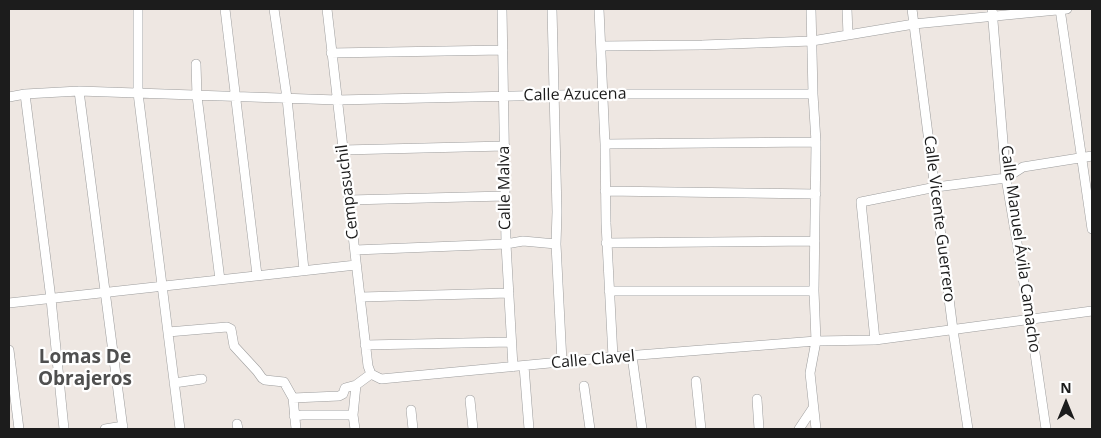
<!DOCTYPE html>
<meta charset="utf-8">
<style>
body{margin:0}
#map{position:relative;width:1101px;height:438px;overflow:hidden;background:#eee7e2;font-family:"Open Sans",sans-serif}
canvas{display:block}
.frame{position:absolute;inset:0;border:10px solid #1c1c1c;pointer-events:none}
.north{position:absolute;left:1041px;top:378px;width:50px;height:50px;-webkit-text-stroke:4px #fff;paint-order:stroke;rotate:0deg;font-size:14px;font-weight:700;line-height:20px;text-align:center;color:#1c1c1c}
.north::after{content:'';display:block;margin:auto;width:18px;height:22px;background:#1c1c1c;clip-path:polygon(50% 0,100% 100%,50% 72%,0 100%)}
</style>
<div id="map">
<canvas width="1101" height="438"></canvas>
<div class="frame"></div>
<div class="north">N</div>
</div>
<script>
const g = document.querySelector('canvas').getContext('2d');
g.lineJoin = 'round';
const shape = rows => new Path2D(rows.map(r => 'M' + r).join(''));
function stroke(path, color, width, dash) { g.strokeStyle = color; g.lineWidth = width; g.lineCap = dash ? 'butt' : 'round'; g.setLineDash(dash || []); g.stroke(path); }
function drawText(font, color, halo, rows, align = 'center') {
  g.font = font + ' "Open Sans",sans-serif'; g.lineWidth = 4.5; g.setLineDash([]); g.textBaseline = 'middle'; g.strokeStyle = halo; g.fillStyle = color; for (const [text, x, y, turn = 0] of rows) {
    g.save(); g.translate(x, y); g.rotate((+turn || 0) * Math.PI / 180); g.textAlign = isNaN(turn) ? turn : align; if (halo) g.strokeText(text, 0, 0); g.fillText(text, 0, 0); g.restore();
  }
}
const minor = shape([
 [138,9,138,93,180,429],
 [225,9,257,275],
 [274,9,287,98,304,270],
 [327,9,368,366,371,374],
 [502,9,506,244,513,367],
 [552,9,557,212,556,244,562,362],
 [599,9,605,144,606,223,613,357],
 [811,9,813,94,816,142,814,291,816,341,810,373,816,429],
 [847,9,848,35],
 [912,9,953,330,968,429],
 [992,9,1006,178,1030,319,1046,429],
 [1060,9,1092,229],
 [601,46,702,45,812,41,914,24,1067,9],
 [331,53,503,50],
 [196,64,197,96,220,280],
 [79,91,123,429],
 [25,94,51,299,64,429],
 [9,97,25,94,79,91,337,100,603,94,813,94],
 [605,144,816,142],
 [343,150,505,146],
 [605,191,816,194],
 [349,200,505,196],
 [606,243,815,241],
 [355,250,506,244,523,241,556,244],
 [609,291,814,291],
 [361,297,509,293],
 [9,303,356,265],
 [168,332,227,327,231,329,234,346,257,371,262,378,265,380,284,382,293,398,296,429],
 [875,340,861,202,936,187,1006,178,1023,167,1092,156],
 [365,345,511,342],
 [9,350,19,429],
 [632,356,642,429],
 [524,366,529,429],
 [371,374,381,379,613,357,816,341,875,340,1092,311],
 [696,381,701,429],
 [174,383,202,379],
 [584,386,590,429],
 [293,398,339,396,343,394,345,388,356,385],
 [757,399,759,429],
 [470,400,473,429],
 [411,410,413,429],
 [294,416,302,415,353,415],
 [237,424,238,429],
 [105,429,123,426],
 [355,429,353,415,356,385,371,374],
 [799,429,813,408]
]);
const streetNames = [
 ["Calle Azucena",575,95,-1],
 ["Calle Malva",505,188,-91],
 ["Cempasuchil",348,192,-97],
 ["Calle Vicente Guerrero",939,219,83],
 ["Calle Manuel Ávila Camacho",1020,249,82],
 ["Calle Clavel",593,360,-5]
];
const quarterNames = [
 ["Lomas De",85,358],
 ["Obrajeros",85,380]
];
stroke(minor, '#9d9d9d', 10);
stroke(minor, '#fff', 9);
drawText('16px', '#1c1c1c', '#fff', streetNames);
drawText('bold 19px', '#4f4f4f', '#fff', quarterNames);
</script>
